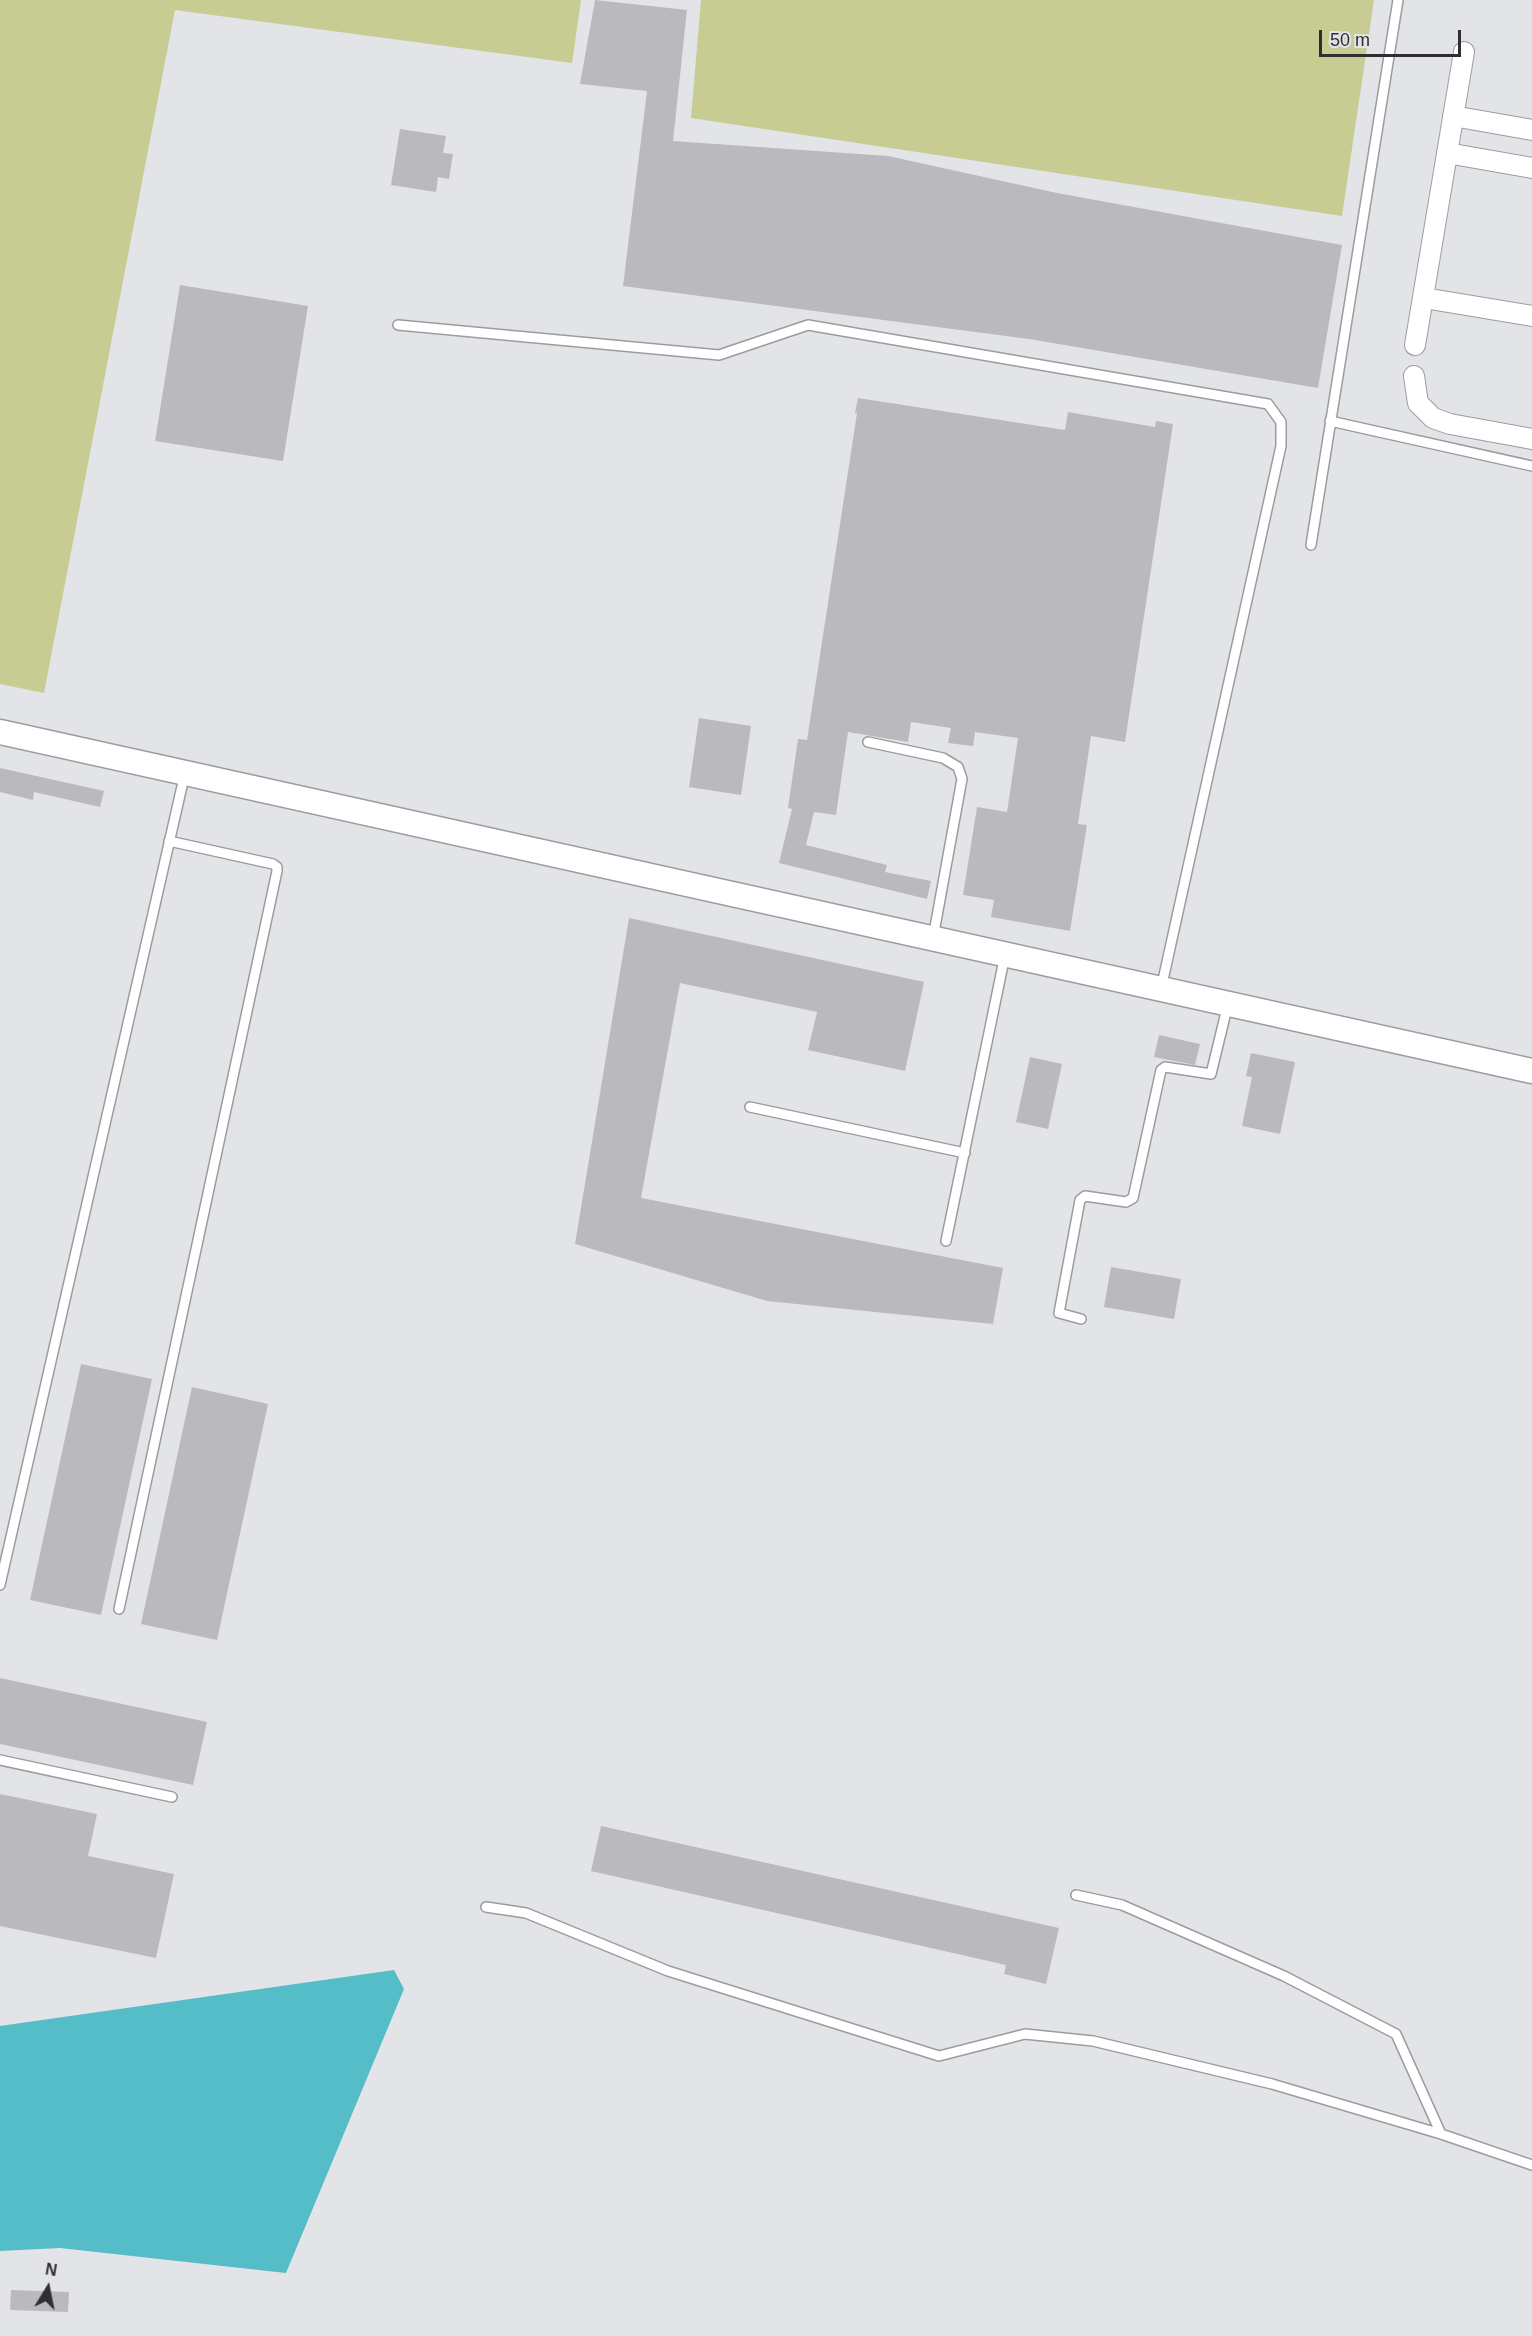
<!DOCTYPE html>
<style>
body{margin:0}
#map{position:relative;width:1532px;height:2336px;overflow:hidden;background:#e2e4e8;font-family:Helvetica,sans-serif}
canvas{display:block}
.north{position:absolute;left:18px;top:2258px;width:60px;height:60px;-webkit-text-stroke:4px #e2e4e8;paint-order:stroke;rotate:10deg;font-size:16px;font-weight:700;line-height:24px;text-align:center;color:#2f2f31}
.north::after{content:'';display:block;margin:auto;width:21px;height:27px;background:#2f2f31;clip-path:polygon(50% 0,100% 100%,50% 72%,0 100%)}
.scale{position:absolute;left:1319px;top:30px;width:142px;height:27px;box-sizing:border-box;border:3px solid #2f2f31;border-top:0;padding-left:8px;font-size:18px;line-height:21px;white-space:nowrap;color:#2f2f31;-webkit-text-stroke:4px #e2e4e8;paint-order:stroke}
</style>
<div id="map">
<canvas width="1532" height="2336"></canvas>
<div class="north">N</div>
<div class="scale">50 m</div>
</div>
<script>
const g = document.querySelector('canvas').getContext('2d');
g.lineJoin = 'round';
function paint(path, color) { g.fillStyle = color; g.fill(path, 'evenodd'); }
const shape = rows => new Path2D(rows.map(r => 'M' + r).join(''));
function stroke(path, color, width, dash) { g.strokeStyle = color; g.lineWidth = width; g.lineCap = dash ? 'butt' : 'round'; g.setLineDash(dash || []); g.stroke(path); }
const green = shape([
 [0,0,581,0,572,63,175,10,44,693,0,684],
 [701,0,1374,0,1342,216,691,118]
]);
const water = shape([
 [394,1970,404,1989,286,2273,60,2248,0,2251,0,2026]
]);
const building = shape([
 [595,0,687,10,673,141,888,156,1057,193,1342,245,1318,388,1029,339,623,286,647,91,580,84],
 [400,129,446,136,443,153,453,154,449,179,438,177,436,192,391,185],
 [180,285,308,306,283,461,155,441],
 [858,398,1065,430,1068,412,1155,427,1156,421,1173,424,1125,742,1091,736,1078,824,1087,825,1070,931,991,917,994,900,963,895,977,807,1007,812,1018,738,975,732,973,746,948,743,951,728,911,722,908,742,848,732,836,815,814,812,806,845,887,865,885,872,931,881,927,899,779,863,792,809,788,808,798,739,807,740,857,413,855,413],
 [699,718,751,726,741,795,689,787],
 [0,768,104,791,100,807,34,792,33,800,0,792],
 [629,918,924,982,905,1071,808,1050,817,1012,680,983,641,1198,1003,1268,993,1324,767,1301,575,1244],
 [1159,1035,1200,1044,1195,1065,1154,1057],
 [1251,1053,1295,1062,1280,1134,1242,1126,1252,1077,1246,1076],
 [1030,1057,1062,1064,1048,1129,1016,1122],
 [1111,1267,1181,1279,1174,1319,1104,1307],
 [81,1364,152,1379,101,1615,30,1600],
 [192,1387,268,1404,217,1640,141,1624],
 [0,1678,207,1722,193,1785,0,1744],
 [0,1794,97,1814,88,1856,174,1874,156,1958,0,1926],
 [601,1826,1059,1928,1046,1984,1004,1974,1006,1965,591,1871],
 [11,2290,69,2292,68,2312,10,2310]
]);
const service = shape([
 [398,325,719,355,808,325,1268,404,1281,422,1281,446,1161,989],
 [1330,421,1532,466],
 [1311,545,1398,0],
 [868,742,943,758,958,767,962,779,933,938],
 [750,1107,965,1153],
 [946,1241,1005,955],
 [1081,1319,1059,1313,1080,1200,1085,1196,1126,1202,1133,1198,1161,1070,1165,1067,1211,1074,1228,1004],
 [0,1585,185,773],
 [119,1609,277,871,277,867,273,864,169,841],
 [0,1760,172,1797],
 [1076,1895,1122,1905,1284,1976,1396,2034,1441,2134,1532,2165],
 [486,1907,526,1913,668,1971,939,2056,1025,2034,1093,2041,1272,2084,1441,2134]
]);
const minor = shape([
 [1453,116,1532,130],
 [1447,153,1532,168],
 [1424,298,1532,316],
 [1415,345,1464,52],
 [1414,376,1418,403,1433,418,1450,424,1532,439]
]);
const tertiary = shape([
 [0,732,1532,1071]
]);
paint(green, '#c7cc93');
paint(water, '#54bdc7');
paint(building, '#bababe');
stroke(service, '#9a9ca0', 12);
stroke(minor, '#9a9ca0', 22);
stroke(tertiary, '#9a9ca0', 27);
stroke(service, '#fff', 9);
stroke(minor, '#fff', 20);
stroke(tertiary, '#fff', 24);
</script>
